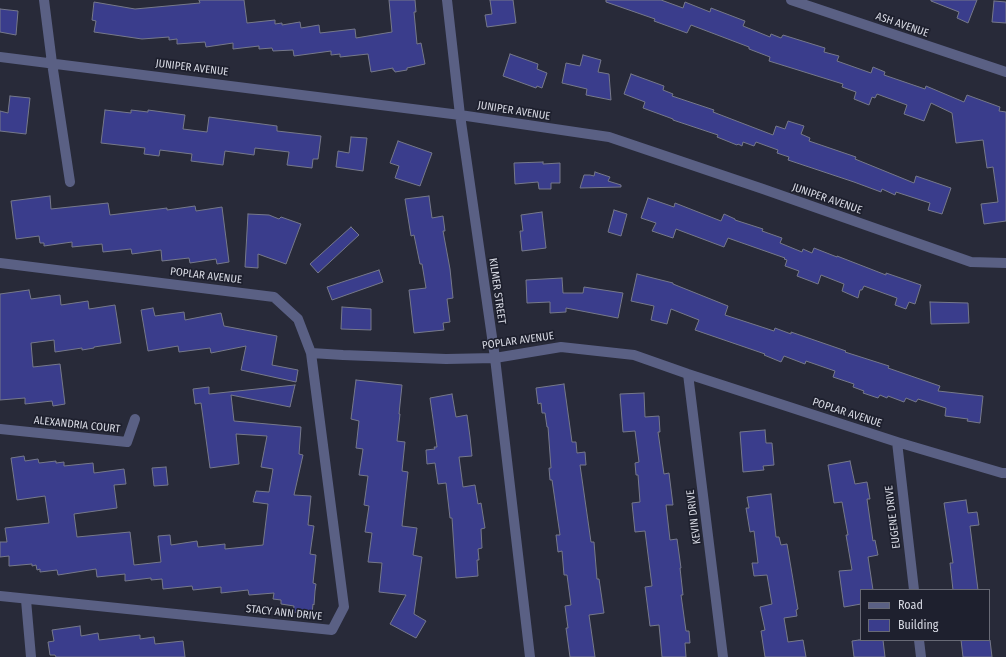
<!DOCTYPE html>
<style>
body{margin:0}
#map{position:relative;width:1006px;height:657px;overflow:hidden;background:#282a39;font-family:"Fira Sans Condensed",sans-serif}
canvas{display:block}
.legend{position:absolute;left:860px;top:589px;width:130px;height:52px;box-sizing:border-box;background:#1e202e;border:1px solid #686a76;margin:0;padding:5px 7px;list-style:none;font-size:12px;color:#d7d9e3}
.legend li{display:flex;align-items:center;gap:8px;height:20px}
.legend b{width:20px;border:1px solid #686a76}
</style>
<div id="map">
<canvas width="1006" height="657"></canvas>
<ul class="legend">
<li><b style="height:5px;background:#5a6084"></b>Road</li>
<li><b style="height:11px;background:#3a3d8c"></b>Building</li>
</ul>
</div>
<script>
const g = document.querySelector('canvas').getContext('2d');
g.lineJoin = 'round';
function paint(path, color) { g.fillStyle = color; g.fill(path, 'evenodd'); }
const shape = rows => new Path2D(rows.map(r => 'M' + r).join(''));
function stroke(path, color, width, dash) { g.strokeStyle = color; g.lineWidth = width; g.lineCap = dash ? 'butt' : 'round'; g.setLineDash(dash || []); g.stroke(path); }
function drawText(font, color, halo, rows, align = 'center') {
  g.font = font + ' "Fira Sans Condensed",sans-serif'; g.lineWidth = 3.5; g.setLineDash([]); g.textBaseline = 'middle'; g.strokeStyle = halo; g.fillStyle = color; for (const [text, x, y, turn = 0] of rows) {
    g.save(); g.translate(x, y); g.rotate((+turn || 0) * Math.PI / 180); g.textAlign = isNaN(turn) ? turn : align; if (halo) g.strokeText(text, 0, 0); g.fillText(text, 0, 0); g.restore();
  }
}
const building = shape([
 [199,0,244,0,247,23,275,20,275,24,282,23,282,25,300,22,301,28,319,25,320,33,355,29,356,38,392,32,389,0,415,0,416,12,414,12,417,44,421,43,425,64,407,68,407,70,395,72,394,70,393,70,393,68,371,72,368,54,340,57,340,54,331,55,331,51,294,56,293,50,273,51,272,48,259,49,259,46,233,49,233,43,206,47,205,42,177,44,177,39,169,40,169,37,142,39,94,32,96,21,92,20,94,2,135,9,200,3,199,0],
 [490,0,513,0,516,23,487,27,485,15,492,14,490,0],
 [606,0,661,0,683,8,685,2,710,12,711,8,745,21,743,26,770,37,771,34,781,38,783,35,825,48,824,52,839,56,837,61,871,73,873,67,885,72,884,75,925,89,926,86,964,102,967,95,1000,107,999,111,1006,112,1006,221,984,224,981,204,998,202,993,167,987,168,983,140,956,143,952,113,931,103,924,121,904,114,907,105,877,94,875,98,872,97,869,105,854,99,856,92,842,87,843,84,769,61,770,57,749,49,749,47,691,25,687,33,654,21,655,19,606,2,606,0],
 [931,0,977,0,968,23,957,18,959,12,931,1,931,0],
 [994,1,1006,2,1006,23,992,22,994,1],
 [0,9,18,11,16,35,0,32,0,9],
 [510,54,538,64,537,69,547,73,542,88,537,86,536,88,503,76,510,54],
 [583,55,601,60,598,72,609,74,611,100,586,95,587,89,562,83,566,63,580,66,583,55],
 [631,74,664,86,663,90,673,94,672,96,714,110,713,112,773,135,776,126,785,129,788,121,804,126,801,134,810,138,809,141,856,157,855,159,914,183,916,176,951,188,942,214,928,210,930,203,896,192,895,195,882,189,881,192,854,182,788,160,789,157,777,153,778,150,756,142,754,146,743,142,742,146,738,144,737,145,717,137,718,135,673,120,673,119,643,108,645,102,624,94,631,74],
 [10,96,30,98,26,134,0,131,0,111,8,113,10,96],
 [105,110,131,113,131,110,148,112,148,110,185,115,183,129,207,132,209,117,277,126,277,131,321,136,318,159,313,159,312,168,287,165,289,152,255,148,254,155,225,151,223,165,191,161,192,154,160,150,159,156,144,154,145,148,101,143,105,110],
 [351,137,367,138,363,171,336,167,338,151,349,153,351,137],
 [398,141,432,153,420,186,395,178,399,166,390,163,398,141],
 [543,162,543,164,560,163,560,183,551,183,551,189,539,189,538,182,515,184,514,163,543,162],
 [595,172,610,177,608,181,621,185,621,187,580,188,584,175,590,175,594,176,595,172],
 [50,196,51,209,108,203,110,215,167,208,167,210,195,206,196,211,222,207,229,262,217,264,216,259,190,263,189,258,162,261,161,250,132,254,131,249,103,252,102,244,72,247,72,242,44,246,44,243,40,243,39,236,16,239,11,201,50,196],
 [429,196,432,218,443,216,445,231,443,231,450,269,453,298,447,299,450,322,443,323,444,330,414,333,409,290,426,288,422,264,420,264,414,235,411,236,405,199,429,196],
 [648,198,674,207,675,203,721,221,724,214,735,219,735,220,763,229,762,231,782,238,780,243,802,252,803,249,812,253,814,248,837,257,837,256,886,275,886,273,921,285,915,304,909,302,906,309,895,305,897,298,864,286,862,290,860,290,858,298,842,291,844,284,821,275,818,284,797,276,799,271,785,266,787,260,784,259,785,258,728,238,724,247,676,229,673,238,652,231,656,223,641,218,648,198],
 [614,210,627,214,621,236,608,232,614,210],
 [542,212,546,248,522,251,520,231,523,231,521,215,542,212],
 [248,214,269,215,279,219,281,217,301,224,286,264,258,254,258,268,245,267,248,214],
 [351,227,359,235,318,273,310,264,351,227],
 [379,270,383,282,332,300,327,287,379,270],
 [637,274,673,283,673,284,728,306,725,315,774,331,775,328,791,334,791,332,846,351,845,352,889,366,888,368,940,386,938,391,983,396,980,423,967,421,968,419,945,416,946,408,918,399,916,402,906,398,904,402,888,396,887,398,880,395,878,398,863,393,864,391,853,387,854,384,833,377,835,371,806,361,805,364,784,356,781,362,764,355,765,354,695,330,699,320,671,309,667,324,651,320,654,306,631,301,637,274],
 [562,278,563,293,583,293,584,287,623,293,618,318,566,308,566,312,550,313,550,302,527,303,526,280,562,278],
 [29,290,31,299,60,295,61,305,88,301,89,309,115,305,121,343,94,347,94,348,82,350,82,348,55,352,54,340,31,343,33,367,60,364,65,404,53,406,52,401,25,404,25,398,0,400,0,294,29,290],
 [930,302,968,303,969,323,931,324,930,302],
 [342,307,371,309,371,330,341,329,342,307],
 [153,308,155,316,184,312,185,320,221,313,224,326,277,336,272,365,298,370,296,382,241,370,246,346,211,353,210,348,179,352,178,346,148,351,141,310,153,308],
 [356,380,402,385,399,414,400,414,397,441,405,442,402,471,408,472,402,526,417,528,413,555,422,557,414,614,426,621,416,638,390,624,406,595,379,592,382,563,368,562,372,533,365,532,369,506,364,505,368,476,359,475,363,449,356,448,359,421,351,419,356,380],
 [564,384,572,442,576,442,577,453,585,452,586,465,580,465,591,542,594,542,597,579,599,579,604,613,589,615,595,657,570,657,566,628,568,628,565,606,571,605,567,575,564,575,562,551,558,552,556,535,560,535,552,480,550,480,549,468,551,468,548,427,547,427,545,413,542,413,541,403,538,404,536,388,564,384],
 [295,385,290,407,231,395,234,421,301,427,299,454,303,455,294,495,311,496,308,525,314,526,310,554,316,555,313,583,316,584,315,591,314,605,313,604,312,614,293,612,294,606,281,604,281,600,273,599,274,593,249,595,248,590,221,593,221,587,193,590,192,586,163,589,162,579,151,580,151,578,125,581,125,574,97,577,96,569,58,575,57,570,40,572,40,569,37,570,36,565,32,566,32,564,9,566,9,556,0,557,0,542,7,542,5,528,49,523,45,496,17,500,11,458,24,456,25,461,38,459,39,463,56,461,56,463,64,462,64,466,93,463,94,473,124,469,126,484,114,485,117,508,74,514,77,537,130,532,134,565,161,562,158,536,170,535,171,545,197,541,198,547,225,544,225,549,263,545,268,504,253,502,256,491,269,492,273,469,261,467,267,436,236,434,239,464,210,468,201,403,195,404,193,389,209,387,209,394,295,385],
 [644,393,645,417,659,416,660,432,658,432,664,474,669,473,673,505,666,505,670,540,677,539,681,568,680,568,683,595,681,595,686,631,689,631,690,643,685,643,686,657,662,657,659,625,650,626,645,587,652,586,645,531,635,532,632,503,640,502,638,475,636,475,635,463,639,462,635,431,623,432,620,394,644,393],
 [452,394,456,417,467,415,470,437,472,456,459,457,463,487,475,485,478,504,481,503,485,528,481,529,482,548,478,549,479,560,477,560,478,576,456,578,452,518,450,518,446,483,438,484,435,463,427,464,426,450,435,449,434,447,437,447,430,398,452,394],
 [765,430,766,443,772,443,774,465,763,466,764,470,743,472,740,432,765,430],
 [850,461,855,484,867,482,870,499,867,499,873,541,875,540,878,555,868,557,873,590,861,590,861,604,844,607,839,571,852,570,846,535,848,535,842,502,834,503,828,465,850,461],
 [166,467,168,485,154,486,152,468,166,467],
 [771,494,776,537,779,537,781,545,787,544,798,609,796,610,797,616,784,618,788,642,803,640,806,657,765,657,761,631,765,630,760,607,772,604,767,575,754,576,752,563,758,563,754,531,750,532,746,508,749,508,747,497,771,494],
 [966,500,968,513,977,512,979,525,970,526,978,590,953,590,950,563,953,563,944,503,966,500],
 [80,626,81,636,98,633,99,640,140,635,140,639,154,637,155,644,183,641,185,657,56,657,55,655,50,655,48,642,54,641,52,630,80,626],
 [859,640,883,640,885,657,854,657,852,641,859,640],
 [961,640,990,640,992,657,963,657,961,640]
]);
const minor = shape([
 [44,0,52,63,70,182],
 [447,0,460,115,495,358,530,657],
 [791,0,1006,72],
 [0,57,460,115,609,137,763,189,971,262,1006,263],
 [0,263,274,297,298,319,311,353,343,355,446,359,495,358,561,347,634,355,688,374,897,442,1002,473,1006,473],
 [688,374,723,657],
 [0,429,127,442,135,419],
 [897,442,914,590],
 [0,596,332,630,344,607,311,353],
 [26,600,31,657],
 [919,640,921,657]
]);
const streetNames = [
 ["ASH AVENUE",902,25,19],
 ["JUNIPER AVENUE",192,68,7],
 ["JUNIPER AVENUE",514,111,9],
 ["JUNIPER AVENUE",827,199,19],
 ["POPLAR AVENUE",206,276,7],
 ["KILMER STREET",497,291,82],
 ["POPLAR AVENUE",518,341,-8],
 ["POPLAR AVENUE",847,413,18],
 ["ALEXANDRIA COURT",77,425,6],
 ["KEVIN DRIVE",694,517,-97],
 ["EUGENE DRIVE",893,517,-97],
 ["STACY ANN DRIVE",284,613,6]
];
paint(building, '#3a3d8c');
stroke(building, '#76798a', 1);
stroke(minor, '#5a6084', 10);
drawText('11px', '#d7d9e3', '#1e202e', streetNames);
</script>
